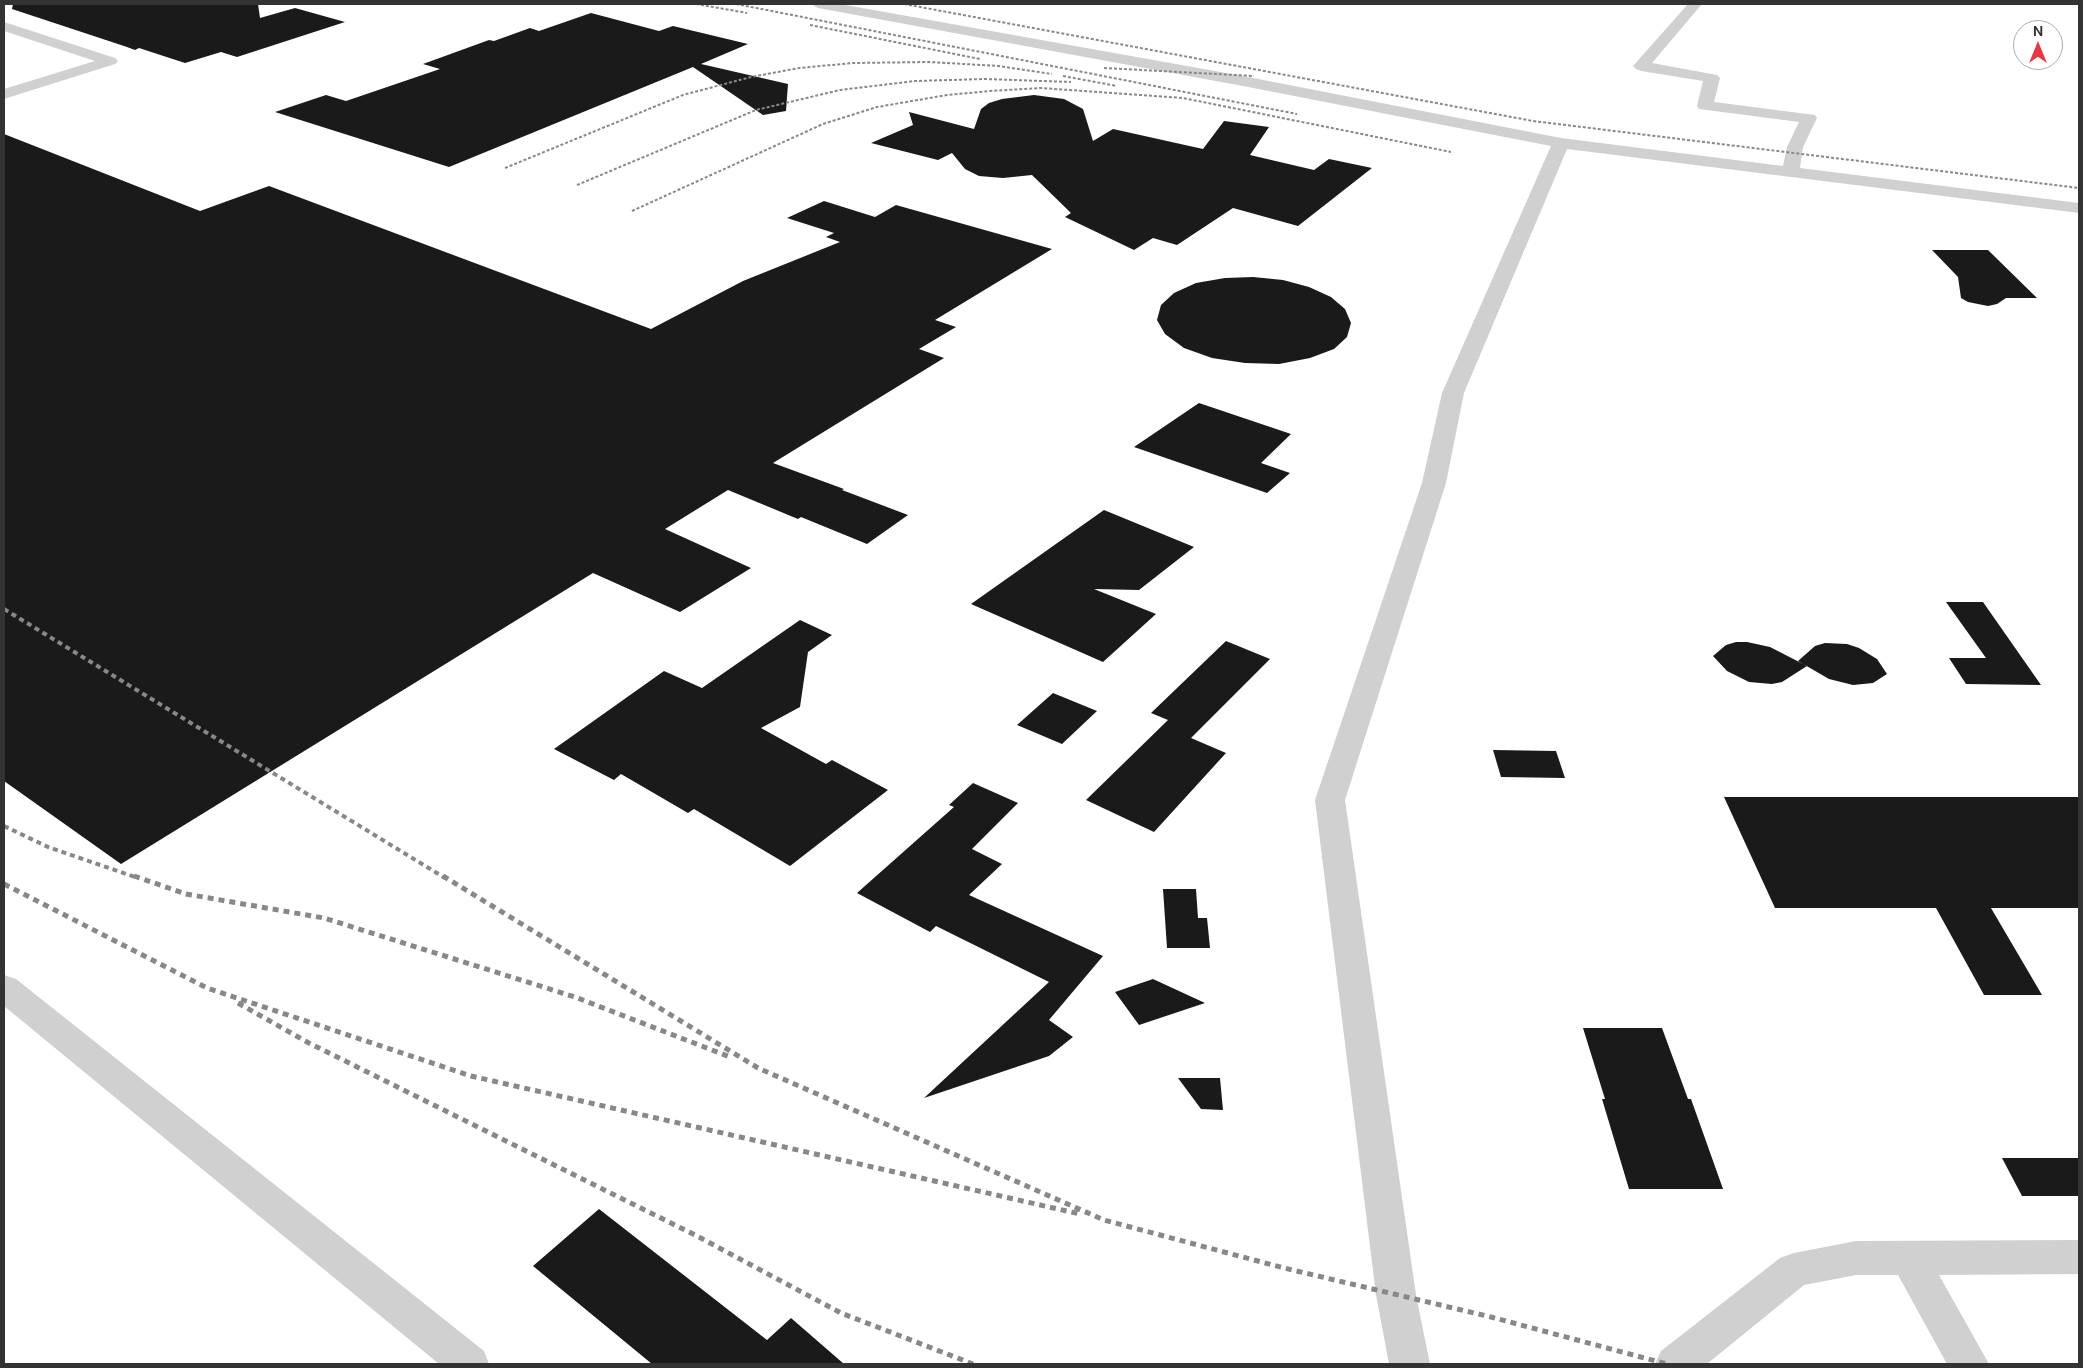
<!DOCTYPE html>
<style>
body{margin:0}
#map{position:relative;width:2083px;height:1368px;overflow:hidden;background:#fff;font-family:"DM Sans",sans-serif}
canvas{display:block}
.frame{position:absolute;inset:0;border:5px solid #333;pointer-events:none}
.north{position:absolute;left:2013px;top:20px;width:50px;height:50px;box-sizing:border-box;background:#fff;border:1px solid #adadad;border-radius:50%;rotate:0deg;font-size:14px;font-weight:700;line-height:20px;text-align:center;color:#333}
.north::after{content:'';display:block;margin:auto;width:18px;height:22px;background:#e63946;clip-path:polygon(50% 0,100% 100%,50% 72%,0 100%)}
</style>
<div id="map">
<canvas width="2083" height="1368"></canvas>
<div class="frame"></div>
<div class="north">N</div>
</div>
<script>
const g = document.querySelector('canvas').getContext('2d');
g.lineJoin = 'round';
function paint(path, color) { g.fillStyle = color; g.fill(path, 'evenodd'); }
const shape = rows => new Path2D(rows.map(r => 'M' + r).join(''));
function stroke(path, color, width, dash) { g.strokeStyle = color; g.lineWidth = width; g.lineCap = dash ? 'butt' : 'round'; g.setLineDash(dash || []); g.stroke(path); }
const building = shape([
 [13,4,258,4,260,18,295,8,345,22,237,57,221,52,185,63,139,48,135,50,127,47,12,9],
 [591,13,659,31,673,26,748,44,701,64,788,84,786,111,763,115,693,67,449,167,275,112,326,95,346,101,440,69,423,64,489,40,494,41,530,28,539,31],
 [1034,95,1064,99,1083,109,1093,141,1113,129,1203,149,1224,121,1269,127,1250,155,1314,170,1329,159,1372,168,1298,226,1233,208,1177,245,1153,238,1134,250,1065,217,1071,213,1032,175,1003,178,979,176,965,169,952,153,938,160,871,143,913,125,909,112,974,129,981,109,989,103,1002,99],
 [4,134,200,211,269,186,651,329,743,281,840,242,826,237,834,233,787,218,824,201,875,217,896,205,1052,249,935,320,956,327,919,349,944,358,773,463,844,489,842,490,908,515,867,544,801,517,798,519,728,490,665,529,751,568,680,612,593,573,121,864,4,781],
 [1932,250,1988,250,2037,298,2006,298,1997,304,1988,306,1968,302,1961,298,1958,277],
 [1253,277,1283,280,1309,287,1331,297,1345,309,1351,323,1347,337,1334,349,1310,358,1279,364,1245,363,1212,358,1184,348,1165,334,1157,320,1161,305,1174,293,1196,283,1225,278],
 [1199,403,1291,434,1261,463,1290,473,1267,493,1134,447],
 [1104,510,1194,547,1139,590,1094,589,1156,614,1103,662,971,604],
 [1946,602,1983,602,2041,685,1966,684,1949,658,1986,658],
 [800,620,832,635,808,652,800,707,761,728,826,764,832,760,888,790,790,866,694,809,688,813,621,774,614,780,554,749,664,671,702,688],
 [1226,641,1270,659,1191,738,1226,753,1154,832,1086,800,1168,720,1151,713],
 [1736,642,1747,642,1770,647,1807,666,1782,682,1772,684,1749,682,1727,671,1713,656,1726,645],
 [1825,643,1847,644,1859,648,1877,659,1887,674,1873,683,1853,685,1829,679,1798,661,1815,646],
 [1053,693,1097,711,1062,744,1017,725],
 [1493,750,1556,751,1565,778,1501,777],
 [973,783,1018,803,972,849,1002,864,969,895,1103,956,1049,1020,1073,1037,1049,1056,924,1098,1049,982,936,926,930,932,857,893,954,807,949,805],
 [1724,797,2079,797,2079,908,1991,908,2042,995,1984,995,1936,908,1775,908],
 [1163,889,1196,889,1198,918,1207,918,1210,948,1167,948],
 [1153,979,1205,1003,1139,1025,1115,992],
 [1583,1028,1662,1028,1688,1099,1691,1099,1723,1189,1629,1189,1602,1099,1605,1099],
 [1178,1078,1220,1078,1223,1110,1201,1109],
 [2002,1158,2079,1158,2079,1196,2022,1196],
 [599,1209,767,1340,791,1318,844,1364,652,1364,533,1266]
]);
const minor = shape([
 [811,4,840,4,1243,76,1561,138,1783,166,1787,147,1799,122,1699,109,1697,106,1703,81,1641,71,1636,69,1633,66,1688,4,1702,4,1652,63,1717,75,1720,78,1714,102,1815,115,1817,118,1803,147,1800,168,2079,203,2079,213,1567,149,1464,393,1446,483,1345,800,1416,1295,1430,1364,1389,1364,1376,1295,1315,800,1422,483,1442,393,1551,146,1243,86,818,8,811,4],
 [4,22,115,58,118,61,115,64,4,99,4,89,95,61,4,31,4,22],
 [4,975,16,979,484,1351,489,1364,439,1364,4,1006,4,975],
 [2079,1240,2079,1274,1939,1275,1989,1364,1947,1364,1898,1275,1856,1275,1804,1285,1707,1364,1655,1364,1661,1351,1780,1258,1794,1253,1856,1241,2079,1240]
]);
const railFar2 = shape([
 [696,4,747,13],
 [736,4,1297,114],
 [904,4,1533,121,2079,188],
 [810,25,980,59],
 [1104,68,1254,76],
 [1063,76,1117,86],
 [505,168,683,95,751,77,799,68,853,63,929,62,999,66,1052,74],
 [577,185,756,110,840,90,915,81,985,79,1071,82],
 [632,211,823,124,877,107,947,95,990,91,1041,88,1183,98,1451,152]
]);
const railFar1 = shape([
 [4,609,445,878],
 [4,826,48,847,138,878]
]);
const rail = shape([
 [134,876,186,894,324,918,575,997,730,1057],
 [443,876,758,1068,1104,1220,1284,1268,1491,1317,1667,1364],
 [4,884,207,988,471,1076,1080,1214],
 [238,1003,307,1042,695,1235,841,1313,973,1364]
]);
paint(building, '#1a1a1a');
paint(minor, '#d0d0d0');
stroke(railFar2, '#888', 2, [3, 2]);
stroke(railFar1, '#888', 4, [5, 4]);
stroke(rail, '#888', 5, [6, 5]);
</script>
